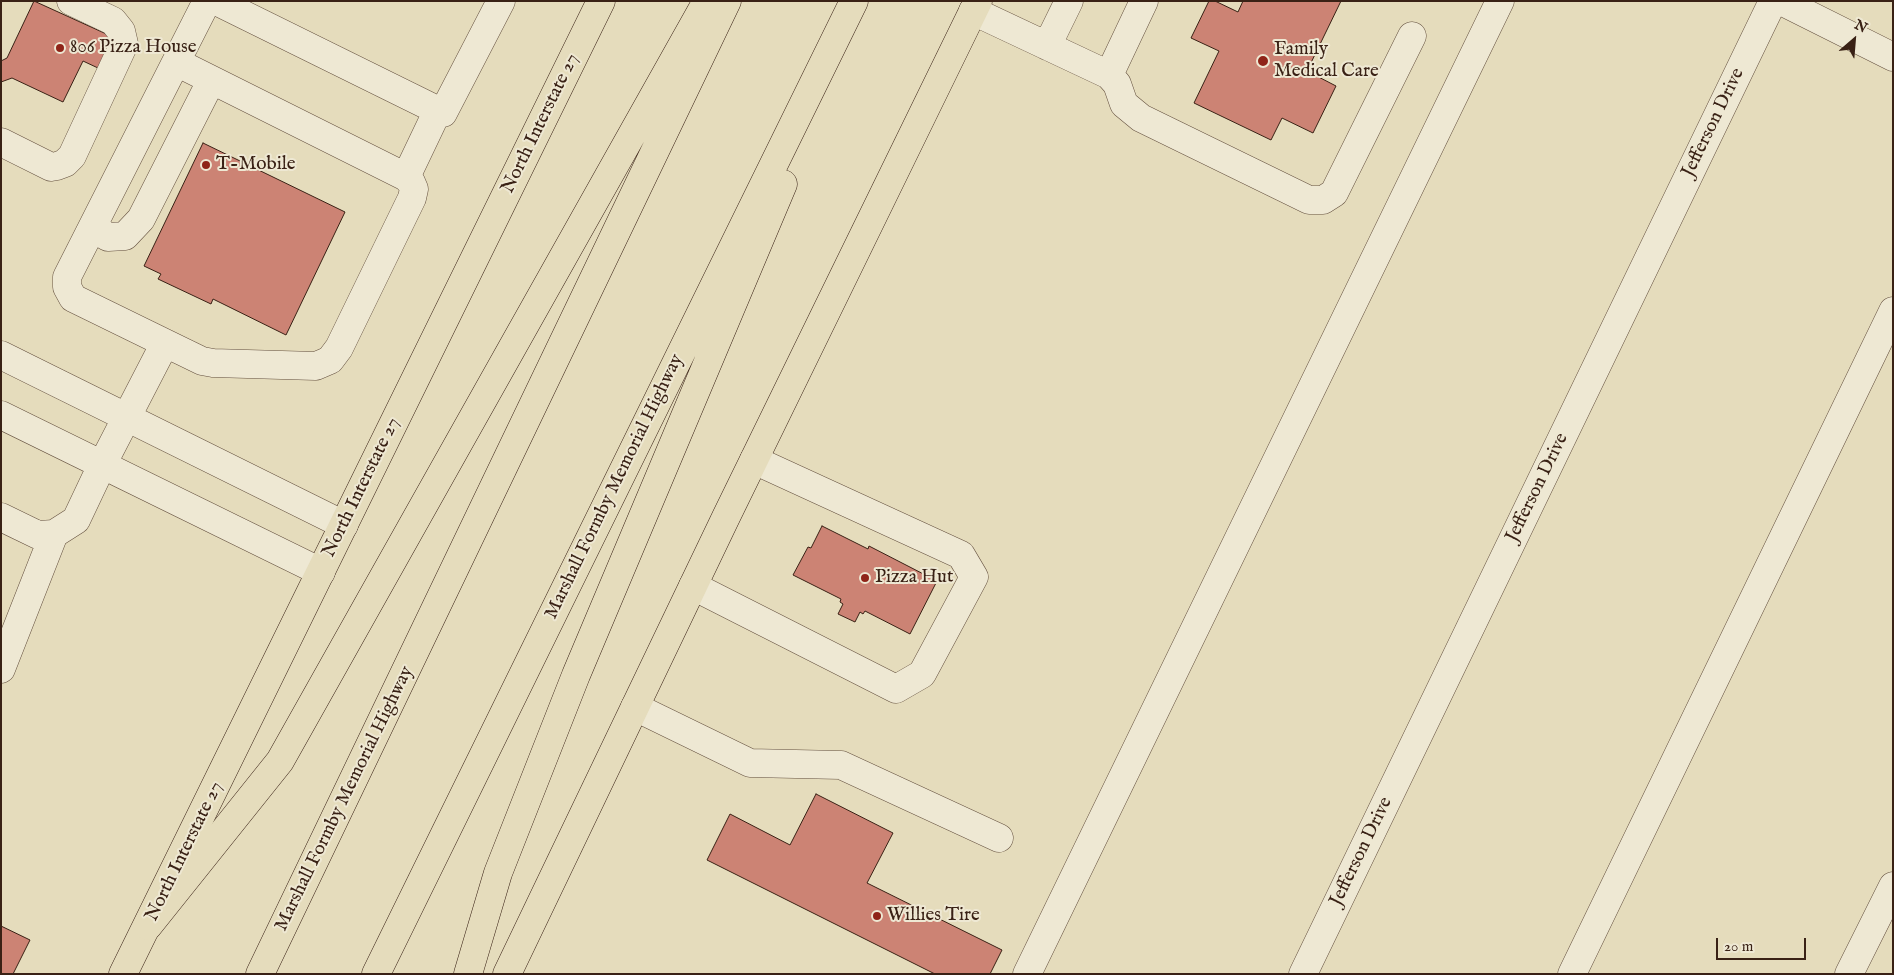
<!DOCTYPE html>
<style>
body{margin:0}
#map{position:relative;width:1894px;height:975px;overflow:hidden;background:#e5dcbc;font-family:"IM FELL English",serif}
canvas{display:block}
.frame{position:absolute;inset:0;border:2px solid #392115;pointer-events:none}
.north{position:absolute;left:1829px;top:15px;width:50px;height:50px;-webkit-text-stroke:4px #eee8d3;paint-order:stroke;rotate:27deg;font-size:14px;font-weight:700;line-height:20px;text-align:center;color:#392115}
.north::after{content:'';display:block;margin:auto;width:18px;height:22px;background:#392115;clip-path:polygon(50% 0,100% 100%,50% 72%,0 100%)}
.scale{position:absolute;left:1716px;top:938px;width:90px;height:22px;box-sizing:border-box;border:2px solid #392115;border-top:0;padding-left:6px;font-size:15px;line-height:18px;white-space:nowrap;color:#392115;-webkit-text-stroke:4px #eee8d3;paint-order:stroke}
</style>
<div id="map">
<canvas width="1894" height="975"></canvas>
<div class="frame"></div>
<div class="north">N</div>
<div class="scale">20 m</div>
</div>
<script>
const g = document.querySelector('canvas').getContext('2d');
g.lineJoin = 'round';
function paint(path, color) { g.fillStyle = color; g.fill(path, 'evenodd'); }
const shape = rows => new Path2D(rows.map(r => 'M' + r).join(''));
function stroke(path, color, width, dash) { g.strokeStyle = color; g.lineWidth = width; g.lineCap = dash ? 'butt' : 'round'; g.setLineDash(dash || []); g.stroke(path); }
function drawText(font, color, halo, rows, align = 'center') {
  g.font = font + ' "IM FELL English",serif'; g.lineWidth = 4; g.setLineDash([]); g.textBaseline = 'middle'; g.strokeStyle = halo; g.fillStyle = color; for (const [text, x, y, turn = 0] of rows) {
    g.save(); g.translate(x, y); g.rotate((+turn || 0) * Math.PI / 180); g.textAlign = isNaN(turn) ? turn : align; if (halo) g.strokeText(text, 0, 0); g.fillText(text, 0, 0); g.restore();
  }
}
const building = shape([
 [34,1,113,37,98,68,83,61,63,102,12,78,1,82,1,61,7,58,34,1],
 [1209,1,1215,1,1238,12,1243,1,1341,1,1307,71,1336,86,1313,133,1282,118,1271,140,1194,103,1219,51,1191,38,1209,1],
 [203,143,345,212,286,335,213,299,211,304,158,279,161,274,144,266,203,143],
 [822,526,868,549,869,546,937,581,910,634,865,611,863,614,860,612,855,622,838,614,843,604,840,602,841,599,793,575,808,547,811,548,822,526],
 [816,794,893,833,867,883,1002,950,990,974,935,974,707,860,730,814,790,845,816,794],
 [1,926,30,940,13,974,1,974,1,926]
]);
const minor = shape([
 [216,1,443,113,501,1],
 [1781,1,1893,57],
 [973,11,1109,75,1117,84,1124,104,1141,118,1309,200,1323,200,1334,193,1412,36],
 [1047,46,1069,1],
 [176,62,207,1],
 [1109,75,1144,1],
 [1,142,51,167,57,166,65,163,72,156,124,44,121,31,113,21,71,1],
 [406,177,437,112],
 [92,228,108,237,125,236,141,219,211,81],
 [1,355,344,525],
 [1,415,321,572],
 [1,517,38,535,54,534,76,520,102,465,165,343,202,361,213,363,316,366,330,360,339,348,412,198,414,189,411,182,406,177,176,62,67,277,67,287,73,298,165,343],
 [693,586,896,689,922,674,974,577,961,555,754,460],
 [1,669,54,534],
 [635,707,750,763,841,765,999,838],
 [1027,974,1500,1],
 [1303,974,1773,1],
 [1572,974,1893,311],
 [1849,974,1893,886]
]);
const major = shape([
 [123,974,601,1],
 [507,974,726,517,978,1]
]);
const highway = shape([
 [148,926,280,761,707,1],
 [260,974,727,1],
 [376,974,854,1],
 [468,974,498,873,576,675,783,184]
]);
const markers = [
 [60,48,5,"#8f2418"],
 [1263,61,6,"#8f2418"],
 [206,165,5,"#8f2418"],
 [865,578,5,"#8f2418"],
 [877,916,5,"#8f2418"]
];
const poiNames = [
 ["806 Pizza House",70,48],
 ["Family",1274,50],
 ["Medical Care",1274,72],
 ["T-Mobile",216,165],
 ["Pizza Hut",875,578],
 ["Willies Tire",887,916]
];
const streetNames = [
 ["Jefferson Drive",1714,123,-64],
 ["North Interstate 27",541,124,-64],
 ["Marshall Formby Memorial Highway",615,487,-64],
 ["North Interstate 27",362,488,-64],
 ["Jefferson Drive",1538,488,-64],
 ["Marshall Formby Memorial Highway",345,799,-64],
 ["North Interstate 27",185,852,-64],
 ["Jefferson Drive",1362,852,-64]
];
paint(building, '#cc8374');
stroke(building, '#392115', 1);
stroke(minor, '#64503f', 29);
stroke(major, '#392115', 29);
stroke(highway, '#392115', 29);
stroke(minor, '#eee8d3', 28);
stroke(major, '#e5dcbc', 28);
stroke(highway, '#e5dcbc', 28);
for (const [x, y, r, color] of markers) { const dot = new Path2D(); dot.arc(x, y, r, 0, 2 * Math.PI); g.fillStyle = color; g.fill(dot); stroke(dot, '#eee8d3', 2); }
drawText('19px', '#392115', '#eee8d3', poiNames, 'left');
drawText('19px', '#392115', '#eee8d3', streetNames);
</script>
